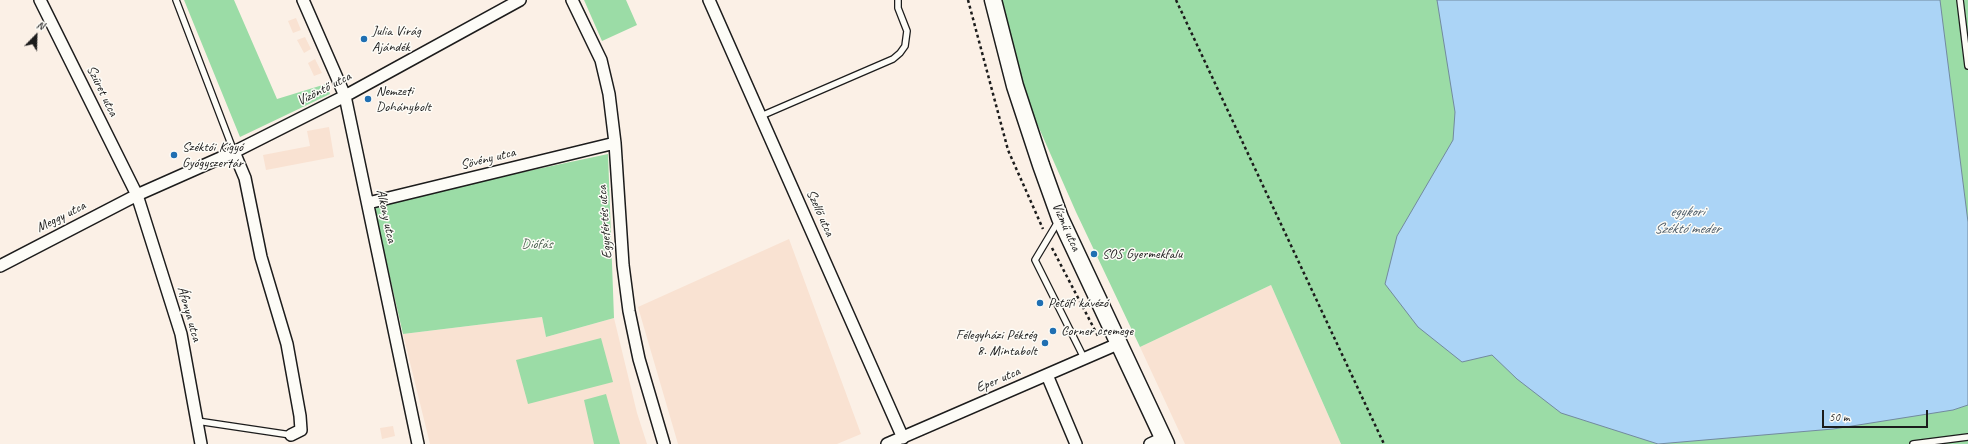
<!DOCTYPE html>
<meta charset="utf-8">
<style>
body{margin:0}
#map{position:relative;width:1968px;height:444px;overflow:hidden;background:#fbf0e6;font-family:Caveat,sans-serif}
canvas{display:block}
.north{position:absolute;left:16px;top:16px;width:40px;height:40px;-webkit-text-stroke:3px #fdfcf7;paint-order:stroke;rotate:23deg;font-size:11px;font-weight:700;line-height:16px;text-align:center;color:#1c1c1c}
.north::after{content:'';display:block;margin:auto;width:14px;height:18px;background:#1c1c1c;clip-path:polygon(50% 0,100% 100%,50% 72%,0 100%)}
.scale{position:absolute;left:1822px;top:410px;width:106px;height:18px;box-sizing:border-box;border:2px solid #1c1c1c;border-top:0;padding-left:5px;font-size:12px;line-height:14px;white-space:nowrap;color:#1c1c1c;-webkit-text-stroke:3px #fdfcf7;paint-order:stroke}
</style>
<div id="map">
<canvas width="1968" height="444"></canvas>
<div class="north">N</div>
<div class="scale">50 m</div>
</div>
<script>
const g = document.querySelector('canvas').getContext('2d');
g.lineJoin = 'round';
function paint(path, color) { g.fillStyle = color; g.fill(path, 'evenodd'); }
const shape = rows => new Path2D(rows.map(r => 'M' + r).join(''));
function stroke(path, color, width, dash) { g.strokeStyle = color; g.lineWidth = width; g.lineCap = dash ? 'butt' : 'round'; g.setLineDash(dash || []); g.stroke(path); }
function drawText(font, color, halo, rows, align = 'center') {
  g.font = font + ' Caveat,sans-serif'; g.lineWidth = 3; g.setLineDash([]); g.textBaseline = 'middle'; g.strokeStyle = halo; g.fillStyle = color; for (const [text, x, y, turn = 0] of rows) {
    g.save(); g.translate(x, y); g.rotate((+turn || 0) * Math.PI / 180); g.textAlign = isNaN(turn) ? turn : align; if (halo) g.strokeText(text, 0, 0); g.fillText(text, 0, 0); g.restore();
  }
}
const built = shape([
 [296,18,301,30,293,33,288,21],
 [305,37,311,49,304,53,297,40],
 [315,59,322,73,314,76,308,63],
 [329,127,334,157,266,170,263,155,310,146,307,131],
 [789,239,861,434,837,444,678,444,638,307],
 [1271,285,1341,444,1185,444,1140,347],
 [542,317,546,337,614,318,637,413,647,444,430,444,403,334],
 [393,426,395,436,382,439,380,428]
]);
const green = shape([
 [184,0,234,0,277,99,326,84,330,94,240,137],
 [584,0,626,0,637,25,602,41],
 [1000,0,1968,0,1968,444,1341,444,1271,285,1140,347,1076,212,1024,94],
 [608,154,614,318,546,337,542,317,403,334,373,204],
 [601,338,613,382,528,404,516,360],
 [606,394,620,444,594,444,584,400]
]);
const water = shape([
 [1437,0,1940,0,1968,222,1968,405,1953,410,1833,429,1658,444,1561,413,1517,379,1492,355,1462,362,1418,327,1385,284,1397,236,1453,140,1455,112,1437,0]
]);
const path = shape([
 [968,0,1008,150,1043,229],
 [1176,0,1384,444],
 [1052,248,1099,338]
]);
const lane = shape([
 [176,0,234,152],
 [1960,0,1968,66],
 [761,116,893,59,900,53,905,46,907,31,898,8,898,0],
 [1059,220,1035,260,1084,358],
 [197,421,291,435],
 [1913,444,1968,437]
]);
const street = shape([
 [40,0,137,195,181,334,201,444],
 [303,0,345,96,418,444],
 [572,0,601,60,609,94,615,143,623,265,629,311,639,359,664,444],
 [709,0,903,438],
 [234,152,245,178,261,257,287,344,300,416,301,430,291,435],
 [368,203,615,143],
 [0,266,137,195,234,152,345,96,520,0],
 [1047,375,1076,444],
 [887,444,1120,343],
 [1150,444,1163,438]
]);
const secondary = shape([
 [993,0,1015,86,1041,165,1060,218,1166,444]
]);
const markers = [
 [364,39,4,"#1f6fb2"],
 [368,99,4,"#1f6fb2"],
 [174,155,4,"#1f6fb2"],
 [1094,254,4,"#1f6fb2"],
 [1040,303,4,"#1f6fb2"],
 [1053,331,4,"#1f6fb2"],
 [1045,343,4,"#1f6fb2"]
];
const poiNames = [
 ["Julia Virág",372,31],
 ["Ajándék",372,47],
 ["Nemzeti",376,91],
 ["Dohánybolt",376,107],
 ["Széktói Kígyó",182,147],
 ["Gyógyszertár",182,163],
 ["SOS Gyermekfalu",1102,254],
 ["Petőfi kávézó",1048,303],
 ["Corner csemege",1061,331],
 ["Félegyházi Pékség",1037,335,"right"],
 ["8. Mintabolt",1037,351,"right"]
];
const streetNames = [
 ["Vízöntő utca",324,89,-27],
 ["Szüret utca",102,91,64],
 ["Sövény utca",488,159,-14],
 ["Szellő utca",820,213,66],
 ["Alkony utca",386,216,78],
 ["Meggy utca",61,217,-27],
 ["Egyetértés utca",605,222,-94],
 ["Vízmű utca",1066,227,66],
 ["Áfonya utca",189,314,74],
 ["Eper utca",998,380,-23]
];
const parkNames = [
 ["Diófás",537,244]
];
const waterNames = [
 ["egykori",1687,212],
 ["Széktó meder",1687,229]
];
paint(built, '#f9e2d2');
paint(green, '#9bdca6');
paint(water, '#abd4f6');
stroke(water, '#728a9f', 1);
stroke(lane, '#1c1c1c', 8);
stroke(street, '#1c1c1c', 14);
stroke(secondary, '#1c1c1c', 19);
stroke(path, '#1c1c1c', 2.5, [3, 3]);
stroke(lane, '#fdfcf7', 5.5);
stroke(street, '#fdfcf7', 11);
stroke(secondary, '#fdfcf7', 16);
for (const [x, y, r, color] of markers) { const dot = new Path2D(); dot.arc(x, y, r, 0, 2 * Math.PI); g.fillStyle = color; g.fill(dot); stroke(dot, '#fdfcf7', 1.5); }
drawText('14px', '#1c1c1c', '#fdfcf7', poiNames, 'left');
drawText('14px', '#1c1c1c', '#fdfcf7', streetNames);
drawText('14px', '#485f4c', '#fdfcf7', parkNames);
drawText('italic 15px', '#4e5c68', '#fdfcf7', waterNames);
</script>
